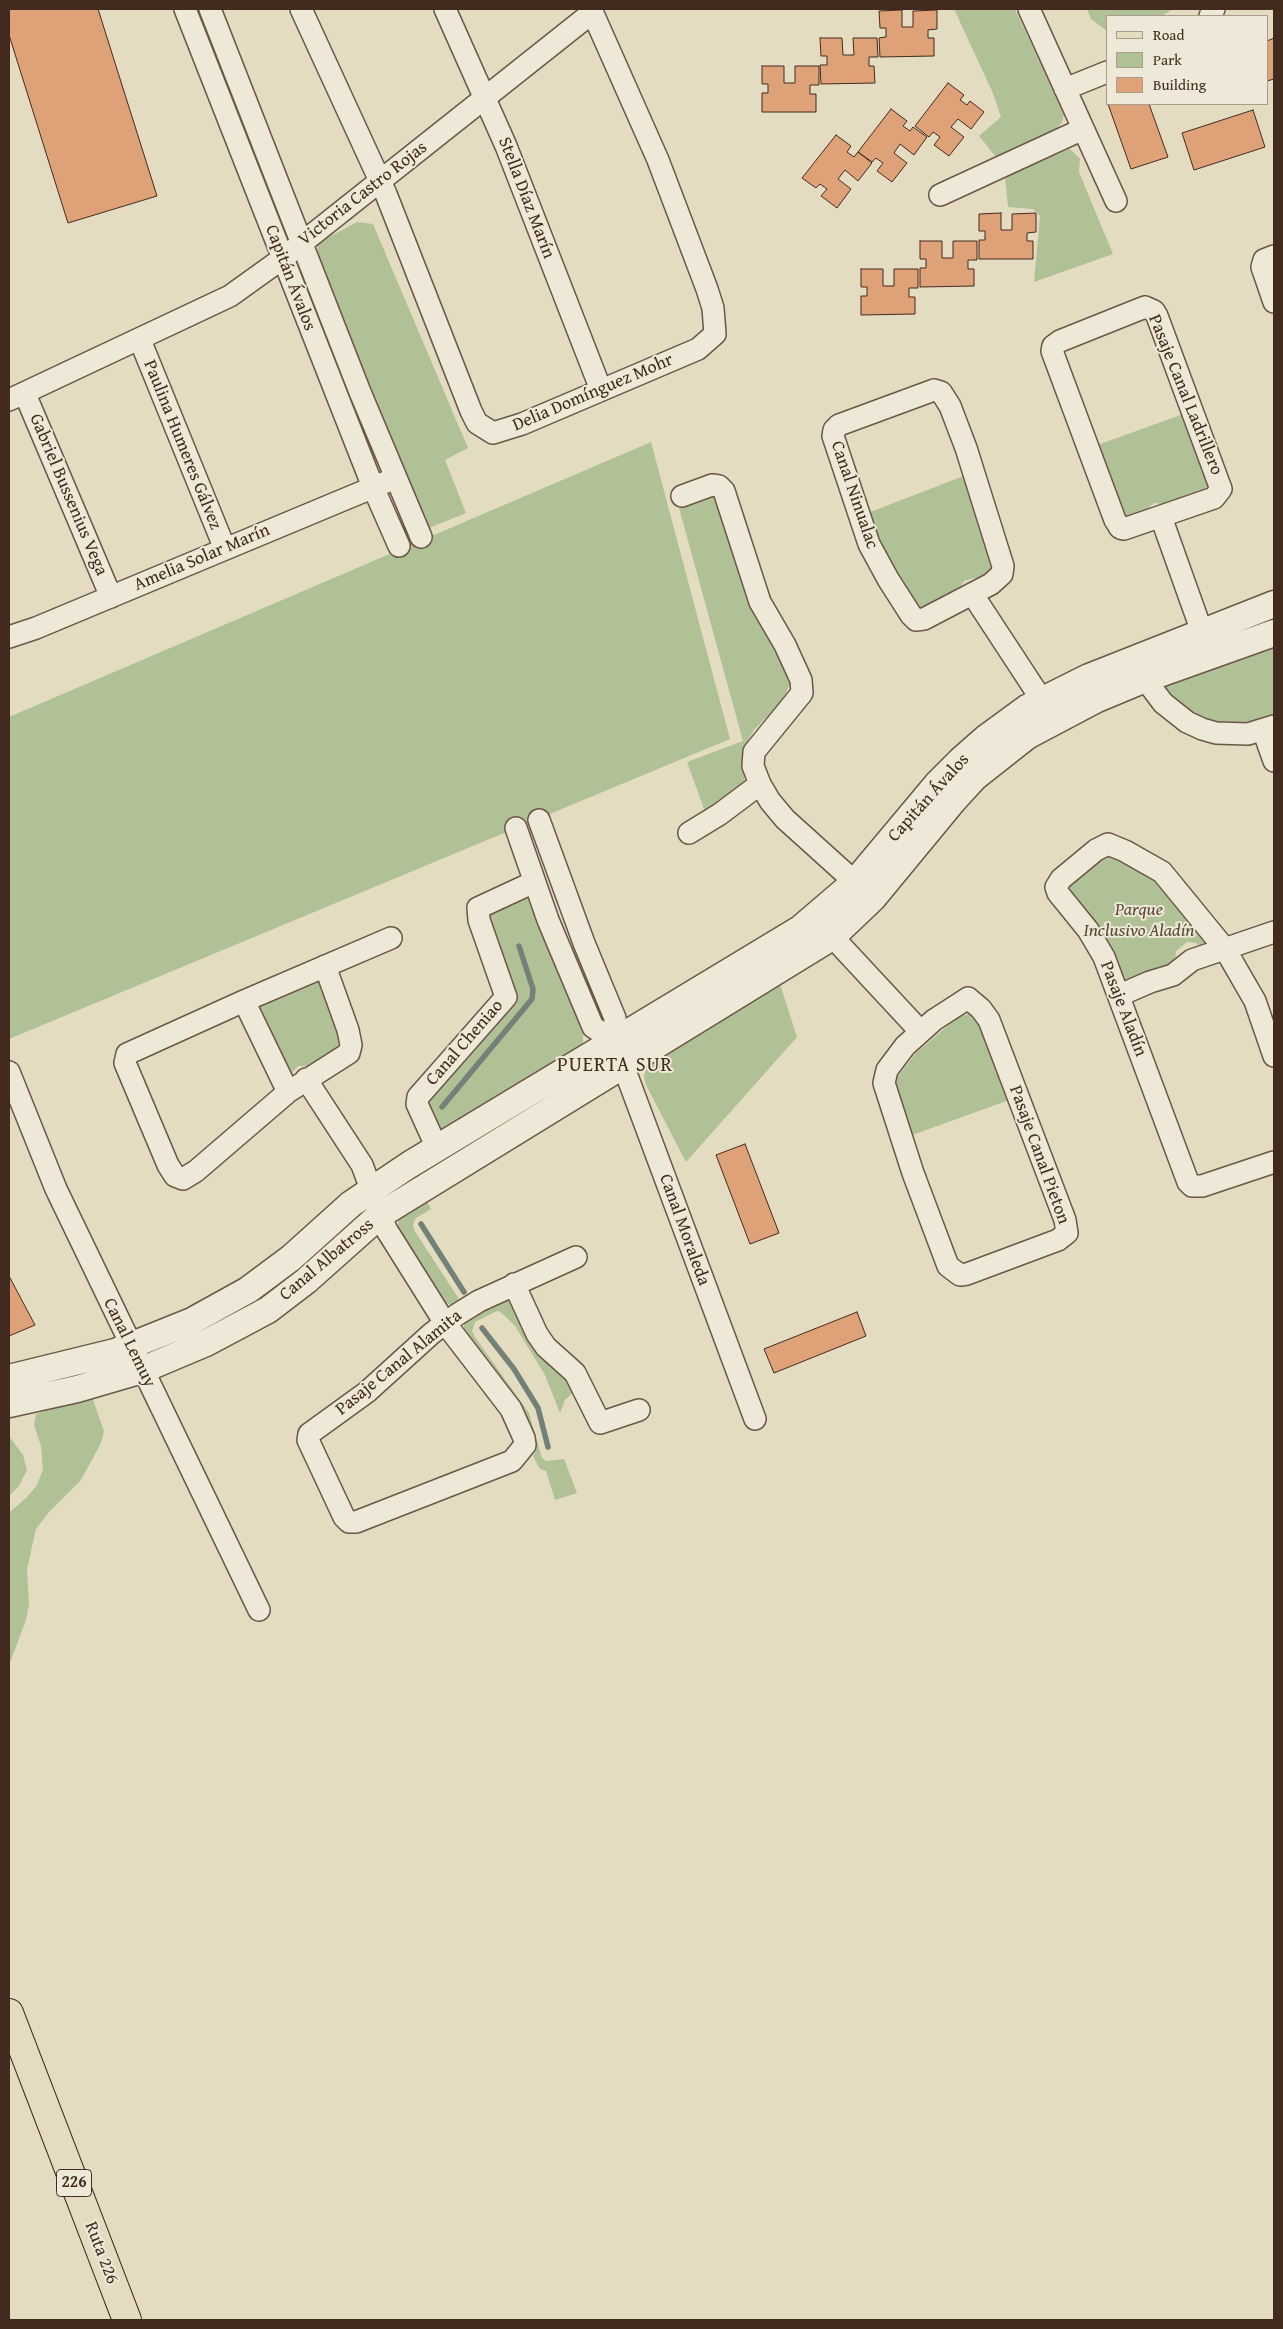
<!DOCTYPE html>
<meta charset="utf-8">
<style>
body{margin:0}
#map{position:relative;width:1283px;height:2329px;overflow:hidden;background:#e4dcc1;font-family:"Gentium Book Plus",serif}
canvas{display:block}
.frame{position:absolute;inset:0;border:10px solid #432a1f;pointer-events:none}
.legend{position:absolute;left:1106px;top:15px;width:162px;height:90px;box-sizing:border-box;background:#ede8d7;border:1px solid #a99c8d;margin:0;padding:6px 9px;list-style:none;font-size:15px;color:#432a1f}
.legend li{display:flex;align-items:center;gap:10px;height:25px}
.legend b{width:25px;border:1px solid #a99c8d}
</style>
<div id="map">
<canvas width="1283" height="2329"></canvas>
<div class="frame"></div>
<ul class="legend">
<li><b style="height:6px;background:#e4dcc1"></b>Road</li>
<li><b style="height:14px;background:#b0c196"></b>Park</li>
<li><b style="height:14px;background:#dea178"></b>Building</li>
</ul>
</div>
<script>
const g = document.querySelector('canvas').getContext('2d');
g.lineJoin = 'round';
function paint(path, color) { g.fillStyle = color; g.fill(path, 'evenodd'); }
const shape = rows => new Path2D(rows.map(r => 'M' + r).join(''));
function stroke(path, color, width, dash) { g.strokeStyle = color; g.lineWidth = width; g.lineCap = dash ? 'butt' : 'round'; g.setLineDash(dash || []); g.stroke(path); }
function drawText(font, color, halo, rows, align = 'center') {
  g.font = font + ' "Gentium Book Plus",serif'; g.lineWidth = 4; g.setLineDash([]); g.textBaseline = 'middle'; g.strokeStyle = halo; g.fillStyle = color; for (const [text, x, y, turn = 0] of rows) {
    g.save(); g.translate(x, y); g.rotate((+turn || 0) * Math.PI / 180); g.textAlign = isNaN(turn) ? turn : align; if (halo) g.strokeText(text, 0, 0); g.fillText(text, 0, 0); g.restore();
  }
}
const green = shape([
 [954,9,1015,9,1064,114,1062,123,1055,130,996,157,979,136,1001,117,992,91],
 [1087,9,1173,9,1162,16,1107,16,1107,31,1091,19],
 [1070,149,1080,159,1079,172,1113,254,1034,282,1040,216,1033,209,1008,207,1005,176],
 [357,222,373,224,468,448,445,460,466,513,429,528,317,257,318,243],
 [1186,413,1213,487,1169,505,1154,503,1145,511,1126,522,1092,447],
 [651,442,730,739,9,1039,9,717],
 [969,474,995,568,980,579,974,578,964,581,957,592,916,611,865,514],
 [706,493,716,493,792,678,784,699,754,730,744,747,742,761,745,784,709,814,704,809,687,762,743,741,679,508],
 [1274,643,1274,714,1262,721,1249,724,1214,722,1202,718,1182,707,1159,685],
 [1106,853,1160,878,1209,945,1204,948,1196,943,1187,942,1176,951,1175,964,1125,986,1068,901,1066,883],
 [524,896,528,898,583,1033,583,1042,580,1048,439,1134,424,1098,505,1008,485,912],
 [322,979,344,1044,313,1066,298,1066,292,1073,285,1070,256,1008,258,1004],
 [780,984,797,1037,686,1162,646,1085,644,1077,646,1068,651,1063],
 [976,1012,1012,1099,907,1137,893,1083,916,1053,952,1022,958,1017],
 [425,1198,431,1209,416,1218,413,1224,414,1230,459,1299,477,1289,480,1293,457,1306,450,1305,442,1300,397,1229,399,1218],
 [508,1296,576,1390,565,1400,560,1413,545,1375,515,1326,506,1317,499,1311,495,1312,475,1322,472,1331,475,1337,529,1413,542,1458,546,1461,564,1459,577,1493,555,1500,546,1471,540,1469,533,1456,535,1453,531,1435,464,1329,464,1319],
 [92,1397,104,1431,101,1443,81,1480,49,1512,36,1529,27,1569,29,1604,26,1620,9,1665,9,1513,27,1497,37,1485,43,1469,41,1446,34,1425,36,1414],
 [9,1436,23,1455,27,1470,19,1486,9,1496]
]);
const stream = shape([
 [442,1107,532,999,533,989,519,946],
 [421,1224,464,1292],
 [482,1328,514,1369,538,1408,548,1447]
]);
const building = shape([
 [9,9,98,9,157,196,68,223,9,35,9,9],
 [902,10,902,27,913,27,913,11,937,10,937,29,928,30,928,38,934,38,934,56,880,57,879,38,886,37,886,28,880,28,879,11,902,10],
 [820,38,842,38,843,55,854,55,853,38,877,38,878,57,869,57,869,66,874,66,875,83,821,84,820,65,827,65,827,56,821,56,820,38],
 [1274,38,1274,79,1267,81,1267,41,1274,38],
 [762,66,784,66,784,83,795,83,795,66,819,66,819,85,810,85,810,94,816,94,816,112,762,112,762,93,768,93,768,84,762,84,762,66],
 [948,83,964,95,960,100,967,105,970,101,984,112,971,129,958,119,951,127,964,137,949,156,934,145,940,137,933,132,929,137,915,126,948,83],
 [1108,104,1149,104,1168,157,1131,169,1108,104],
 [891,109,907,121,903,126,910,131,913,127,927,137,914,155,900,144,894,153,907,163,892,182,877,171,883,163,876,158,872,162,858,152,891,109],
 [1253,110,1265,147,1194,170,1182,133,1253,110],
 [836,135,851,146,847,152,854,157,858,152,872,163,858,181,845,170,838,179,851,189,837,208,821,196,827,189,820,184,816,188,802,178,836,135],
 [1001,213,1001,230,1012,230,1012,214,1036,213,1036,232,1027,233,1027,241,1033,241,1033,259,979,259,979,240,985,240,985,231,979,231,979,214,1001,213],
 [920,241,942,241,942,258,953,258,953,241,977,241,977,260,968,260,968,269,974,269,974,286,920,287,920,268,926,268,926,259,920,259,920,241],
 [861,269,883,269,883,286,894,286,894,269,918,269,918,288,909,288,909,297,915,297,915,314,861,315,861,296,867,296,867,287,861,287,861,269],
 [745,1144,779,1233,750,1244,716,1155,745,1144],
 [9,1276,35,1325,9,1336,9,1276],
 [857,1312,866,1336,774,1373,764,1349,857,1312]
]);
const minor = shape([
 [185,9,373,487,399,546],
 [210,9,360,392,421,537],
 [301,9,386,194,471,411,477,423,493,433,522,424,698,349,715,334,713,308,707,289,658,160,591,9],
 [445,9,506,146,601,390],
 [1029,9,1116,201],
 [1210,16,1214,9],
 [1065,89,1107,72],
 [940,195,1083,129],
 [1274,256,1264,260,1262,267,1274,302],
 [1145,307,1154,311,1157,316,1221,489,1214,498,1124,529,1120,528,1115,520,1052,351,1053,346,1060,341,1145,307],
 [140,340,225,549],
 [934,390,941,392,950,406,966,448,1003,566,1002,574,991,584,924,619,916,620,911,615,888,579,869,544,833,436,834,430,839,425,934,390],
 [25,394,111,597],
 [9,400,230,296,283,258,593,12],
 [682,496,712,485,719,486,724,491,760,602,785,645,801,680,802,693,754,752,753,766,760,784,770,801,785,819,867,893],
 [1161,517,1207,646],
 [973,595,1051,714],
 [9,637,36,628,386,482],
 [1140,665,1145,679,1163,703,1187,722,1202,729,1216,733,1248,734,1274,726],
 [1263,730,1274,761],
 [539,820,584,943,615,1018,614,1041,755,1419],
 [516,828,548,920,593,1027,614,1041],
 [689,833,720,814,760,784],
 [815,918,920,1031],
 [325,966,348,1030,351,1045,349,1053,288,1092,196,1171,183,1179,175,1176,168,1165,125,1063,127,1054,244,1001,391,938],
 [1120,995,1150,982,1173,975,1192,960,1274,932],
 [968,998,981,1009,989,1020,1065,1220,1067,1233,1058,1240,967,1274,960,1275,948,1266,913,1173,884,1083,887,1070,905,1046,934,1020,968,998],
 [244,1001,288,1092],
 [1274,1056,1255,1001,1225,949,1162,872,1125,851,1108,844,1096,850,1061,879,1056,887,1058,893,1088,930,1104,957,1188,1182,1192,1186,1202,1186,1274,1162],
 [9,1072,56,1189,259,1610],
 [306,1079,362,1165,386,1229,445,1323,511,1409,524,1438,525,1445,512,1461,356,1522,349,1522,344,1517,308,1440,309,1434,367,1392,431,1334,445,1323,458,1314,479,1301,576,1257],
 [437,1148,417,1104,418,1097,506,997,479,920,478,908,534,882],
 [514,1284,537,1334,546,1347,575,1373,600,1423,639,1410]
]);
const tertiary = shape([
 [9,1378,115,1352,192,1321,248,1290,291,1258,351,1204,409,1165,800,929,855,882,937,784,961,760,986,738,1027,708,1089,677,1274,604],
 [9,1404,77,1389,142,1370,206,1343,268,1310,306,1281,380,1215,832,937,873,898,953,801,975,777,1027,736,1097,699,1145,679,1274,633]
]);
const primary = shape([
 [9,2013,127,2320]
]);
const shields = [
 [74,2183,35]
];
const shieldNames = [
 ["226",74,2183]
];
const streetNames = [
 ["Victoria Castro Rojas",363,194,-38],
 ["Stella Díaz Marín",526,198,69],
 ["Capitán Ávalos",290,278,69],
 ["Delia Domínguez Mohr",593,393,-23],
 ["Pasaje Canal Ladrillero",1185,395,68],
 ["Paulina Humeres Gálvez",182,445,68],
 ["Gabriel Bussenius Vega",68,495,67],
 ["Canal Ninualac",854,495,71],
 ["Amelia Solar Marín",202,558,-23],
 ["Capitán Ávalos",929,798,-48],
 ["Pasaje Aladín",1123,1009,69],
 ["Canal Cheniao",465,1043,-49],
 ["Pasaje Canal Pieton",1039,1155,70],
 ["Canal Moraleda",684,1230,70],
 ["Canal Albatross",327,1260,-40],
 ["Canal Lemuy",129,1343,64],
 ["Pasaje Canal Alamita",399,1363,-39],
 ["Ruta 226",101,2253,69]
];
const parkNames = [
 ["Parque",1139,910],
 ["Inclusivo Aladín",1139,931]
];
const quarterNames = [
 ["PUERTA SUR",615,1066]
];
paint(green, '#b0c196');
stroke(stream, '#748178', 5.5);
paint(building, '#dea178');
stroke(building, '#432a1f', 1);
stroke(minor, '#6b5648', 24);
stroke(tertiary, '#6b5648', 29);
stroke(primary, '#432a1f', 30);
stroke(minor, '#ede8d7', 21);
stroke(tertiary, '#ede8d7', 26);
stroke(primary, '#e4dcc1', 28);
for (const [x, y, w] of shields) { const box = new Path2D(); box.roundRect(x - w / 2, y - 13.5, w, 27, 4); g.fillStyle = '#ede8d7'; g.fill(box); stroke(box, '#432a1f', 1); }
drawText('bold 16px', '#432a1f', null, shieldNames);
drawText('18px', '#432a1f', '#ede8d7', streetNames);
drawText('italic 18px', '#594837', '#ede8d7', parkNames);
g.letterSpacing = '1px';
drawText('20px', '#432a1f', '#ede8d7', quarterNames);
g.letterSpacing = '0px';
</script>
